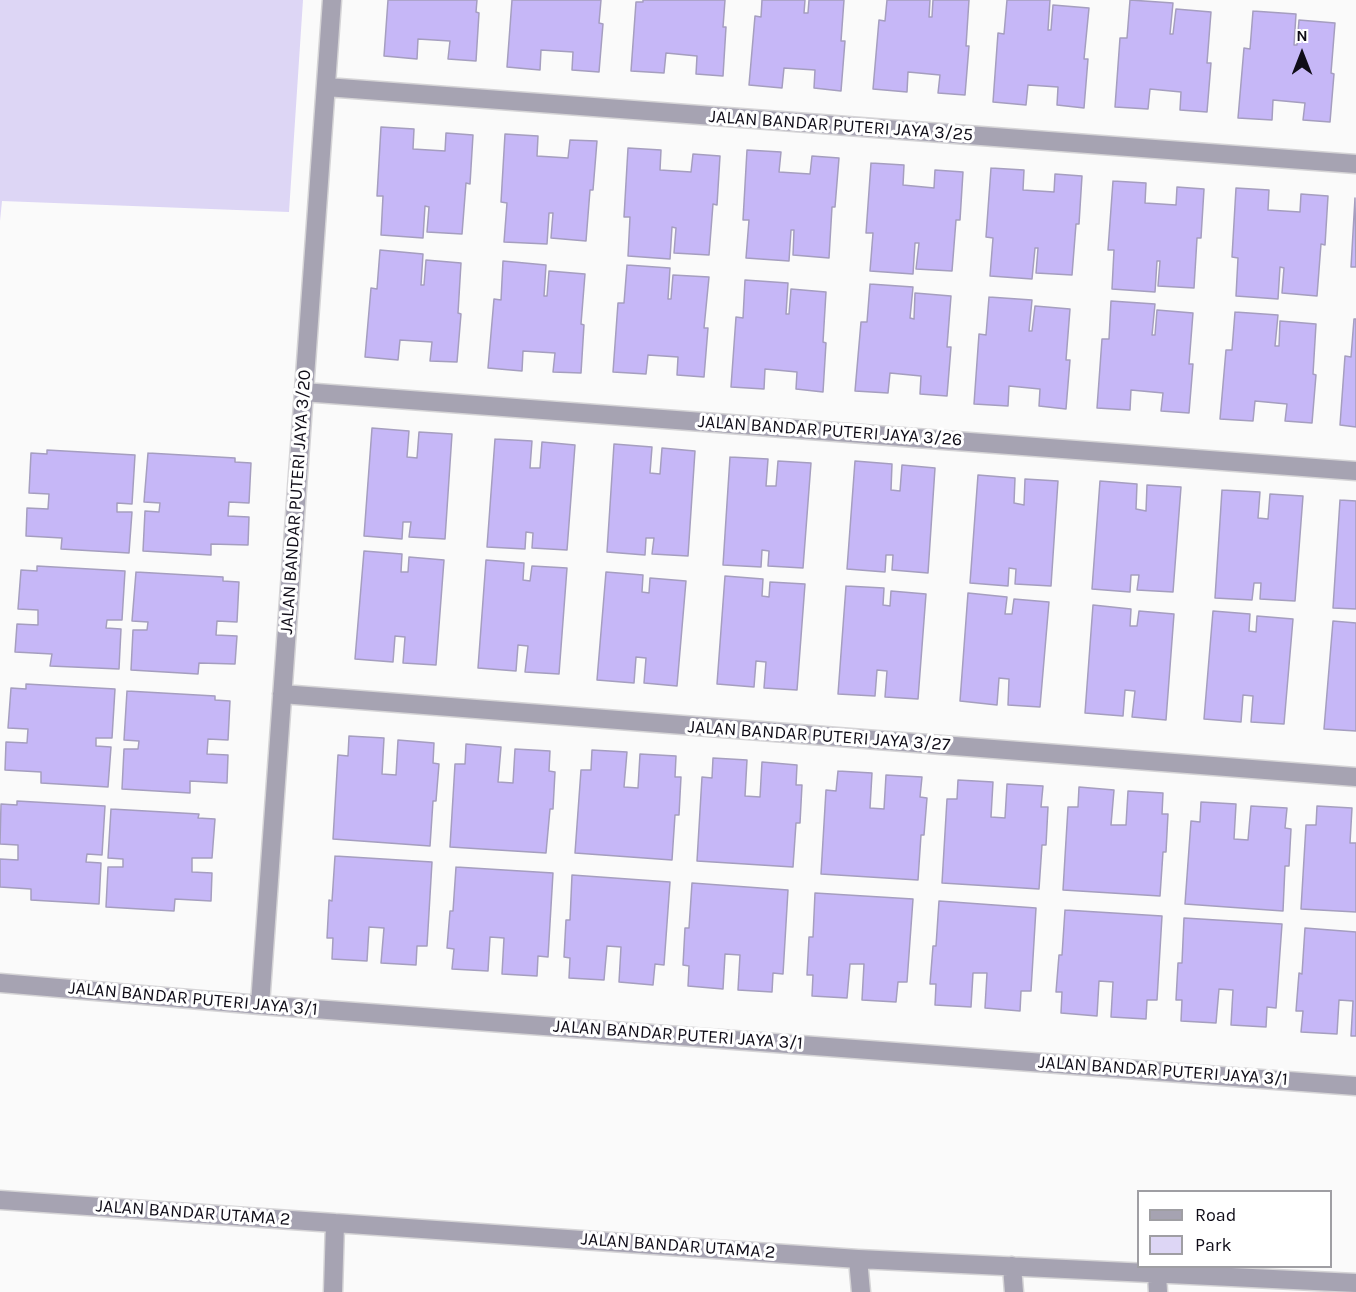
<!DOCTYPE html>
<style>
body{margin:0}
#map{position:relative;width:1356px;height:1292px;overflow:hidden;background:#fafafa;font-family:Karla,sans-serif}
canvas{display:block}
.legend{position:absolute;left:1137px;top:1190px;width:195px;height:78px;box-sizing:border-box;background:#fff;border:2px solid #9f9ea3;margin:0;padding:8px 10px;list-style:none;font-size:18px;color:#100d18}
.legend li{display:flex;align-items:center;gap:12px;height:30px}
.legend b{width:30px;border:2px solid #9f9ea3}
.north{position:absolute;left:1272px;top:24px;width:60px;height:60px;-webkit-text-stroke:4px #fff;paint-order:stroke;rotate:0deg;font-size:16px;font-weight:700;line-height:24px;text-align:center;color:#100d18}
.north::after{content:'';display:block;margin:auto;width:21px;height:27px;background:#100d18;clip-path:polygon(50% 0,100% 100%,50% 72%,0 100%)}
</style>
<div id="map">
<canvas width="1356" height="1292"></canvas>
<ul class="legend">
<li><b style="height:8px;background:#a6a3b2"></b>Road</li>
<li><b style="height:16px;background:#ddd6f5"></b>Park</li>
</ul>
<div class="north">N</div>
</div>
<script>
const g = document.querySelector('canvas').getContext('2d');
g.lineJoin = 'round';
function paint(path, color) { g.fillStyle = color; g.fill(path, 'evenodd'); }
const shape = rows => new Path2D(rows.map(r => 'M' + r).join(''));
function stroke(path, color, width, dash) { g.strokeStyle = color; g.lineWidth = width; g.lineCap = dash ? 'butt' : 'round'; g.setLineDash(dash || []); g.stroke(path); }
function drawText(font, color, halo, rows, align = 'center') {
  g.font = font + ' Karla,sans-serif'; g.lineWidth = 6; g.setLineDash([]); g.textBaseline = 'middle'; g.strokeStyle = halo; g.fillStyle = color; for (const [text, x, y, turn = 0] of rows) {
    g.save(); g.translate(x, y); g.rotate((+turn || 0) * Math.PI / 180); g.textAlign = isNaN(turn) ? turn : align; if (halo) g.strokeText(text, 0, 0); g.fillText(text, 0, 0); g.restore();
  }
}
const green = shape([
 [0,0,303,0,289,212,2,201,0,221]
]);
const building = shape([
 [388,0,477,0,476,12,479,13,476,61,448,59,450,41,418,39,417,59,384,56,388,0],
 [512,0,601,0,599,23,603,24,599,72,572,70,573,52,541,50,540,70,507,67,512,0],
 [643,0,725,0,723,27,726,27,723,76,696,74,697,56,666,53,664,73,631,71,636,2,643,2,643,0],
 [762,0,805,0,804,13,808,13,809,0,844,0,841,41,845,41,841,91,814,88,815,70,784,68,782,88,749,85,755,16,761,17,762,0],
 [887,0,930,0,929,17,932,17,933,0,969,0,966,46,969,46,965,95,938,93,940,75,908,72,907,92,873,89,879,20,885,21,887,0],
 [1007,0,1050,0,1048,30,1051,30,1053,5,1089,8,1084,59,1088,59,1084,108,1057,105,1058,87,1028,85,1026,105,993,102,998,33,1004,34,1007,0],
 [1130,0,1173,3,1170,34,1173,34,1176,9,1211,12,1207,63,1211,63,1207,112,1180,110,1181,92,1150,89,1148,109,1115,107,1120,38,1127,38,1130,0],
 [1253,11,1296,14,1294,45,1297,45,1299,20,1335,23,1331,73,1334,74,1330,122,1303,120,1305,103,1273,100,1272,120,1238,118,1244,48,1250,49,1253,11],
 [381,127,414,129,413,149,445,151,446,133,473,135,470,184,466,183,462,234,427,232,429,207,425,206,423,238,381,235,383,196,377,196,381,127],
 [505,134,538,136,537,156,568,158,570,140,597,141,593,190,590,190,586,241,551,238,553,213,549,213,547,244,504,242,507,203,501,202,505,134],
 [628,148,661,150,660,170,691,172,693,154,720,156,717,205,713,204,709,255,674,253,676,228,672,227,670,259,628,256,630,217,624,217,628,148],
 [747,150,781,152,779,172,810,174,812,156,839,158,835,207,832,207,829,258,793,255,794,230,791,230,789,261,746,258,749,220,743,220,747,150],
 [871,163,904,165,903,185,934,188,935,170,963,172,960,220,956,220,952,271,916,269,919,243,915,243,913,274,870,271,873,233,866,233,871,163],
 [991,168,1024,170,1023,190,1054,192,1055,174,1082,176,1079,224,1076,224,1072,275,1036,273,1038,248,1035,248,1032,279,990,276,993,238,986,237,991,168],
 [1113,181,1146,183,1145,203,1176,205,1177,187,1204,189,1201,238,1197,238,1194,288,1158,286,1160,261,1157,261,1155,292,1112,289,1114,250,1108,250,1113,181],
 [1236,188,1269,190,1268,210,1300,212,1301,194,1328,196,1325,245,1321,244,1317,296,1282,293,1284,268,1280,267,1278,299,1236,296,1238,258,1232,257,1236,188],
 [1355,198,1356,267,1351,267,1355,198],
 [380,250,423,254,421,285,424,285,426,260,461,263,458,313,461,314,457,362,430,361,432,342,400,340,398,360,365,357,371,288,377,289,380,250],
 [503,261,546,265,544,296,547,296,549,271,585,274,581,324,584,325,581,373,553,372,555,353,523,351,522,371,488,368,494,299,501,300,503,261],
 [627,265,670,268,668,299,671,299,673,275,709,277,704,328,708,328,704,377,677,375,678,357,648,355,646,374,613,372,618,303,624,303,627,265],
 [745,280,788,283,786,314,789,314,791,289,826,292,823,342,826,343,823,392,796,389,797,372,765,369,764,389,731,387,736,317,743,318,745,280],
 [870,284,913,287,910,318,914,319,915,293,951,296,947,347,951,347,947,396,920,394,921,376,890,373,888,393,855,391,861,322,867,322,870,284],
 [989,297,1032,300,1029,331,1032,331,1035,306,1070,309,1066,360,1070,360,1066,409,1039,406,1040,389,1009,386,1008,406,974,404,979,334,986,335,989,297],
 [1111,301,1155,304,1152,335,1155,335,1157,310,1193,313,1189,364,1193,364,1189,413,1161,411,1163,393,1131,390,1130,410,1097,408,1102,339,1109,339,1111,301],
 [1235,312,1278,315,1275,346,1279,346,1280,321,1316,324,1313,374,1316,375,1312,423,1285,421,1287,404,1255,401,1253,421,1220,419,1226,350,1232,350,1235,312],
 [1354,319,1356,319,1356,427,1340,425,1345,356,1351,357,1354,319],
 [372,428,409,431,407,457,417,458,419,432,452,434,445,539,409,537,411,522,403,522,402,539,364,536,372,428],
 [495,439,532,441,530,468,540,468,542,442,575,445,567,550,532,548,533,533,526,532,525,549,487,547,495,439],
 [614,444,652,447,650,473,660,474,662,448,695,451,688,556,652,554,654,538,646,538,645,555,607,552,614,444],
 [47,450,135,455,132,504,117,503,117,512,132,512,129,553,61,549,62,538,26,536,27,508,48,509,49,494,29,493,31,453,47,454,47,450],
 [148,453,235,458,235,462,251,463,249,503,229,502,228,516,249,517,248,545,211,544,211,555,143,551,145,511,159,512,160,503,144,502,148,453],
 [730,457,768,459,766,486,776,486,778,461,811,463,803,568,768,566,769,551,762,550,761,567,723,565,730,457],
 [855,461,892,464,891,490,900,491,902,465,935,468,928,573,892,570,893,555,886,555,885,572,847,569,855,461],
 [978,475,1015,478,1014,503,1024,505,1025,479,1058,481,1051,586,1015,584,1016,569,1009,568,1008,586,970,583,978,475],
 [1100,481,1137,484,1136,509,1146,511,1147,485,1181,487,1173,592,1137,590,1139,575,1131,575,1130,592,1092,589,1100,481],
 [1222,490,1260,492,1258,518,1268,519,1270,494,1303,496,1295,601,1260,599,1261,583,1254,583,1252,600,1215,598,1222,490],
 [1340,500,1356,501,1356,609,1333,608,1340,500],
 [364,551,402,554,401,572,408,572,409,557,444,560,436,665,403,663,405,637,395,636,393,662,355,659,364,551],
 [486,560,524,563,523,580,530,581,532,566,567,568,559,674,525,672,528,646,518,645,516,671,478,668,486,560],
 [37,566,125,571,122,620,107,620,106,628,121,629,119,669,50,666,52,654,15,652,17,624,38,625,38,610,18,609,21,570,37,571,37,566],
 [136,572,223,577,223,581,239,582,237,622,217,621,216,635,237,636,235,664,199,663,198,674,131,670,133,630,147,630,148,622,132,621,136,572],
 [606,572,643,575,642,592,649,593,650,578,686,581,677,686,644,683,646,658,636,657,634,683,597,680,606,572],
 [725,576,763,579,762,596,769,597,770,582,805,584,797,690,764,688,766,662,756,661,754,687,717,684,725,576],
 [846,586,884,588,883,605,890,606,891,591,926,594,918,699,885,697,887,671,877,670,875,696,838,694,846,586],
 [968,593,1007,597,1005,614,1012,614,1014,599,1049,602,1040,707,1008,705,1009,679,999,678,997,705,960,701,968,593],
 [1093,605,1131,609,1130,626,1137,626,1139,611,1174,614,1166,720,1132,717,1135,691,1125,690,1123,716,1085,713,1093,605],
 [1213,611,1250,614,1249,631,1256,632,1257,616,1293,619,1284,724,1251,722,1253,696,1243,695,1241,722,1204,719,1213,611],
 [1333,621,1356,623,1356,731,1324,729,1333,621],
 [26,684,115,689,112,738,96,738,96,746,111,747,108,787,41,783,41,772,5,770,6,742,27,743,28,729,8,728,11,688,26,689,26,684],
 [127,691,215,696,215,700,230,701,228,740,208,739,207,754,228,755,227,783,190,781,190,793,122,789,124,749,138,749,139,741,124,740,127,691],
 [349,736,384,738,382,774,396,775,398,740,434,743,433,763,439,764,436,801,433,801,430,846,333,839,338,755,348,756,349,736],
 [466,744,501,747,498,782,513,783,515,749,550,751,549,771,555,772,553,809,550,809,546,853,450,847,455,764,465,764,466,744],
 [592,750,627,752,624,787,638,788,640,754,676,756,675,777,681,777,679,815,675,815,672,860,575,853,581,770,591,770,592,750],
 [713,758,747,760,745,796,760,797,762,762,797,765,796,785,802,785,800,823,796,823,793,867,697,861,702,777,712,778,713,758],
 [838,771,872,773,870,808,884,809,886,775,922,777,920,797,927,798,924,835,921,835,918,880,821,874,826,790,836,791,838,771],
 [958,780,993,782,991,817,1005,818,1007,784,1043,786,1041,807,1048,807,1046,845,1042,845,1039,889,942,883,947,799,957,799,958,780],
 [1079,787,1114,790,1111,825,1126,825,1128,791,1163,793,1162,814,1168,814,1166,852,1163,852,1160,896,1063,890,1068,807,1078,807,1079,787],
 [17,801,105,806,102,855,87,854,86,862,101,863,99,904,31,900,31,889,0,887,0,859,18,860,18,845,0,844,1,804,17,805,17,801],
 [1201,802,1236,804,1234,839,1248,840,1251,806,1287,808,1285,828,1291,829,1289,866,1285,866,1283,911,1185,904,1191,821,1200,822,1201,802],
 [1317,806,1352,808,1350,843,1356,843,1356,912,1301,909,1306,825,1316,825,1317,806],
 [111,809,199,814,198,818,215,819,212,858,192,858,192,872,212,873,211,901,175,899,174,911,106,907,108,867,123,867,123,859,108,858,111,809],
 [335,856,432,862,427,946,417,946,416,965,381,963,384,928,369,927,367,961,332,959,333,938,327,938,329,900,332,901,335,856],
 [456,867,553,873,548,957,538,956,537,976,502,974,504,938,490,937,488,971,452,969,454,949,447,948,450,911,453,911,456,867],
 [572,875,670,882,664,965,655,964,653,985,619,982,621,947,607,946,604,980,569,978,570,958,564,957,566,920,570,920,572,875],
 [692,883,788,890,783,974,773,973,772,992,738,990,740,955,725,954,723,989,688,986,689,966,683,965,685,928,689,928,692,883],
 [815,893,913,899,907,982,898,982,896,1002,862,1000,864,964,850,964,847,998,812,996,813,975,807,975,809,937,813,937,815,893],
 [939,901,1036,908,1031,991,1021,991,1020,1011,985,1008,987,973,973,973,971,1007,935,1005,936,984,930,984,933,946,936,946,939,901],
 [1065,910,1162,916,1157,1000,1147,1000,1146,1019,1111,1017,1113,982,1099,981,1097,1016,1061,1013,1062,992,1056,992,1059,955,1062,955,1065,910],
 [1184,918,1282,924,1276,1008,1267,1007,1266,1027,1231,1025,1233,990,1219,989,1216,1023,1181,1021,1182,1000,1176,1000,1178,963,1182,963,1184,918],
 [1305,928,1356,932,1356,1036,1351,1036,1353,1001,1339,1000,1337,1034,1301,1032,1303,1011,1296,1011,1299,973,1302,974,1305,928]
]);
const minor = shape([
 [326,87,1356,164],
 [303,392,1356,471],
 [282,694,1356,777],
 [0,983,260,1005,1356,1086],
 [260,1005,332,0],
 [0,1200,858,1259,1356,1283],
 [858,1259,861,1292],
 [1012,1266,1014,1292],
 [1157,1274,1158,1292],
 [333,1292,335,1223]
]);
const streetNames = [
 ["JALAN BANDAR PUTERI JAYA 3/25",841,126,4],
 ["JALAN BANDAR PUTERI JAYA 3/26",830,431,4],
 ["JALAN BANDAR PUTERI JAYA 3/20",296,502,-86],
 ["JALAN BANDAR PUTERI JAYA 3/27",819,736,4],
 ["JALAN BANDAR PUTERI JAYA 3/1",193,999,5],
 ["JALAN BANDAR PUTERI JAYA 3/1",678,1035,4],
 ["JALAN BANDAR PUTERI JAYA 3/1",1163,1071,4],
 ["JALAN BANDAR UTAMA 2",193,1213,4],
 ["JALAN BANDAR UTAMA 2",678,1246,4]
];
paint(green, '#ddd6f5');
paint(building, '#c6b7f7');
stroke(building, '#a59ebf', 1.5);
stroke(minor, '#d5d4d6', 21);
stroke(minor, '#a6a3b2', 18);
drawText('18px', '#100d18', '#fff', streetNames);
</script>
